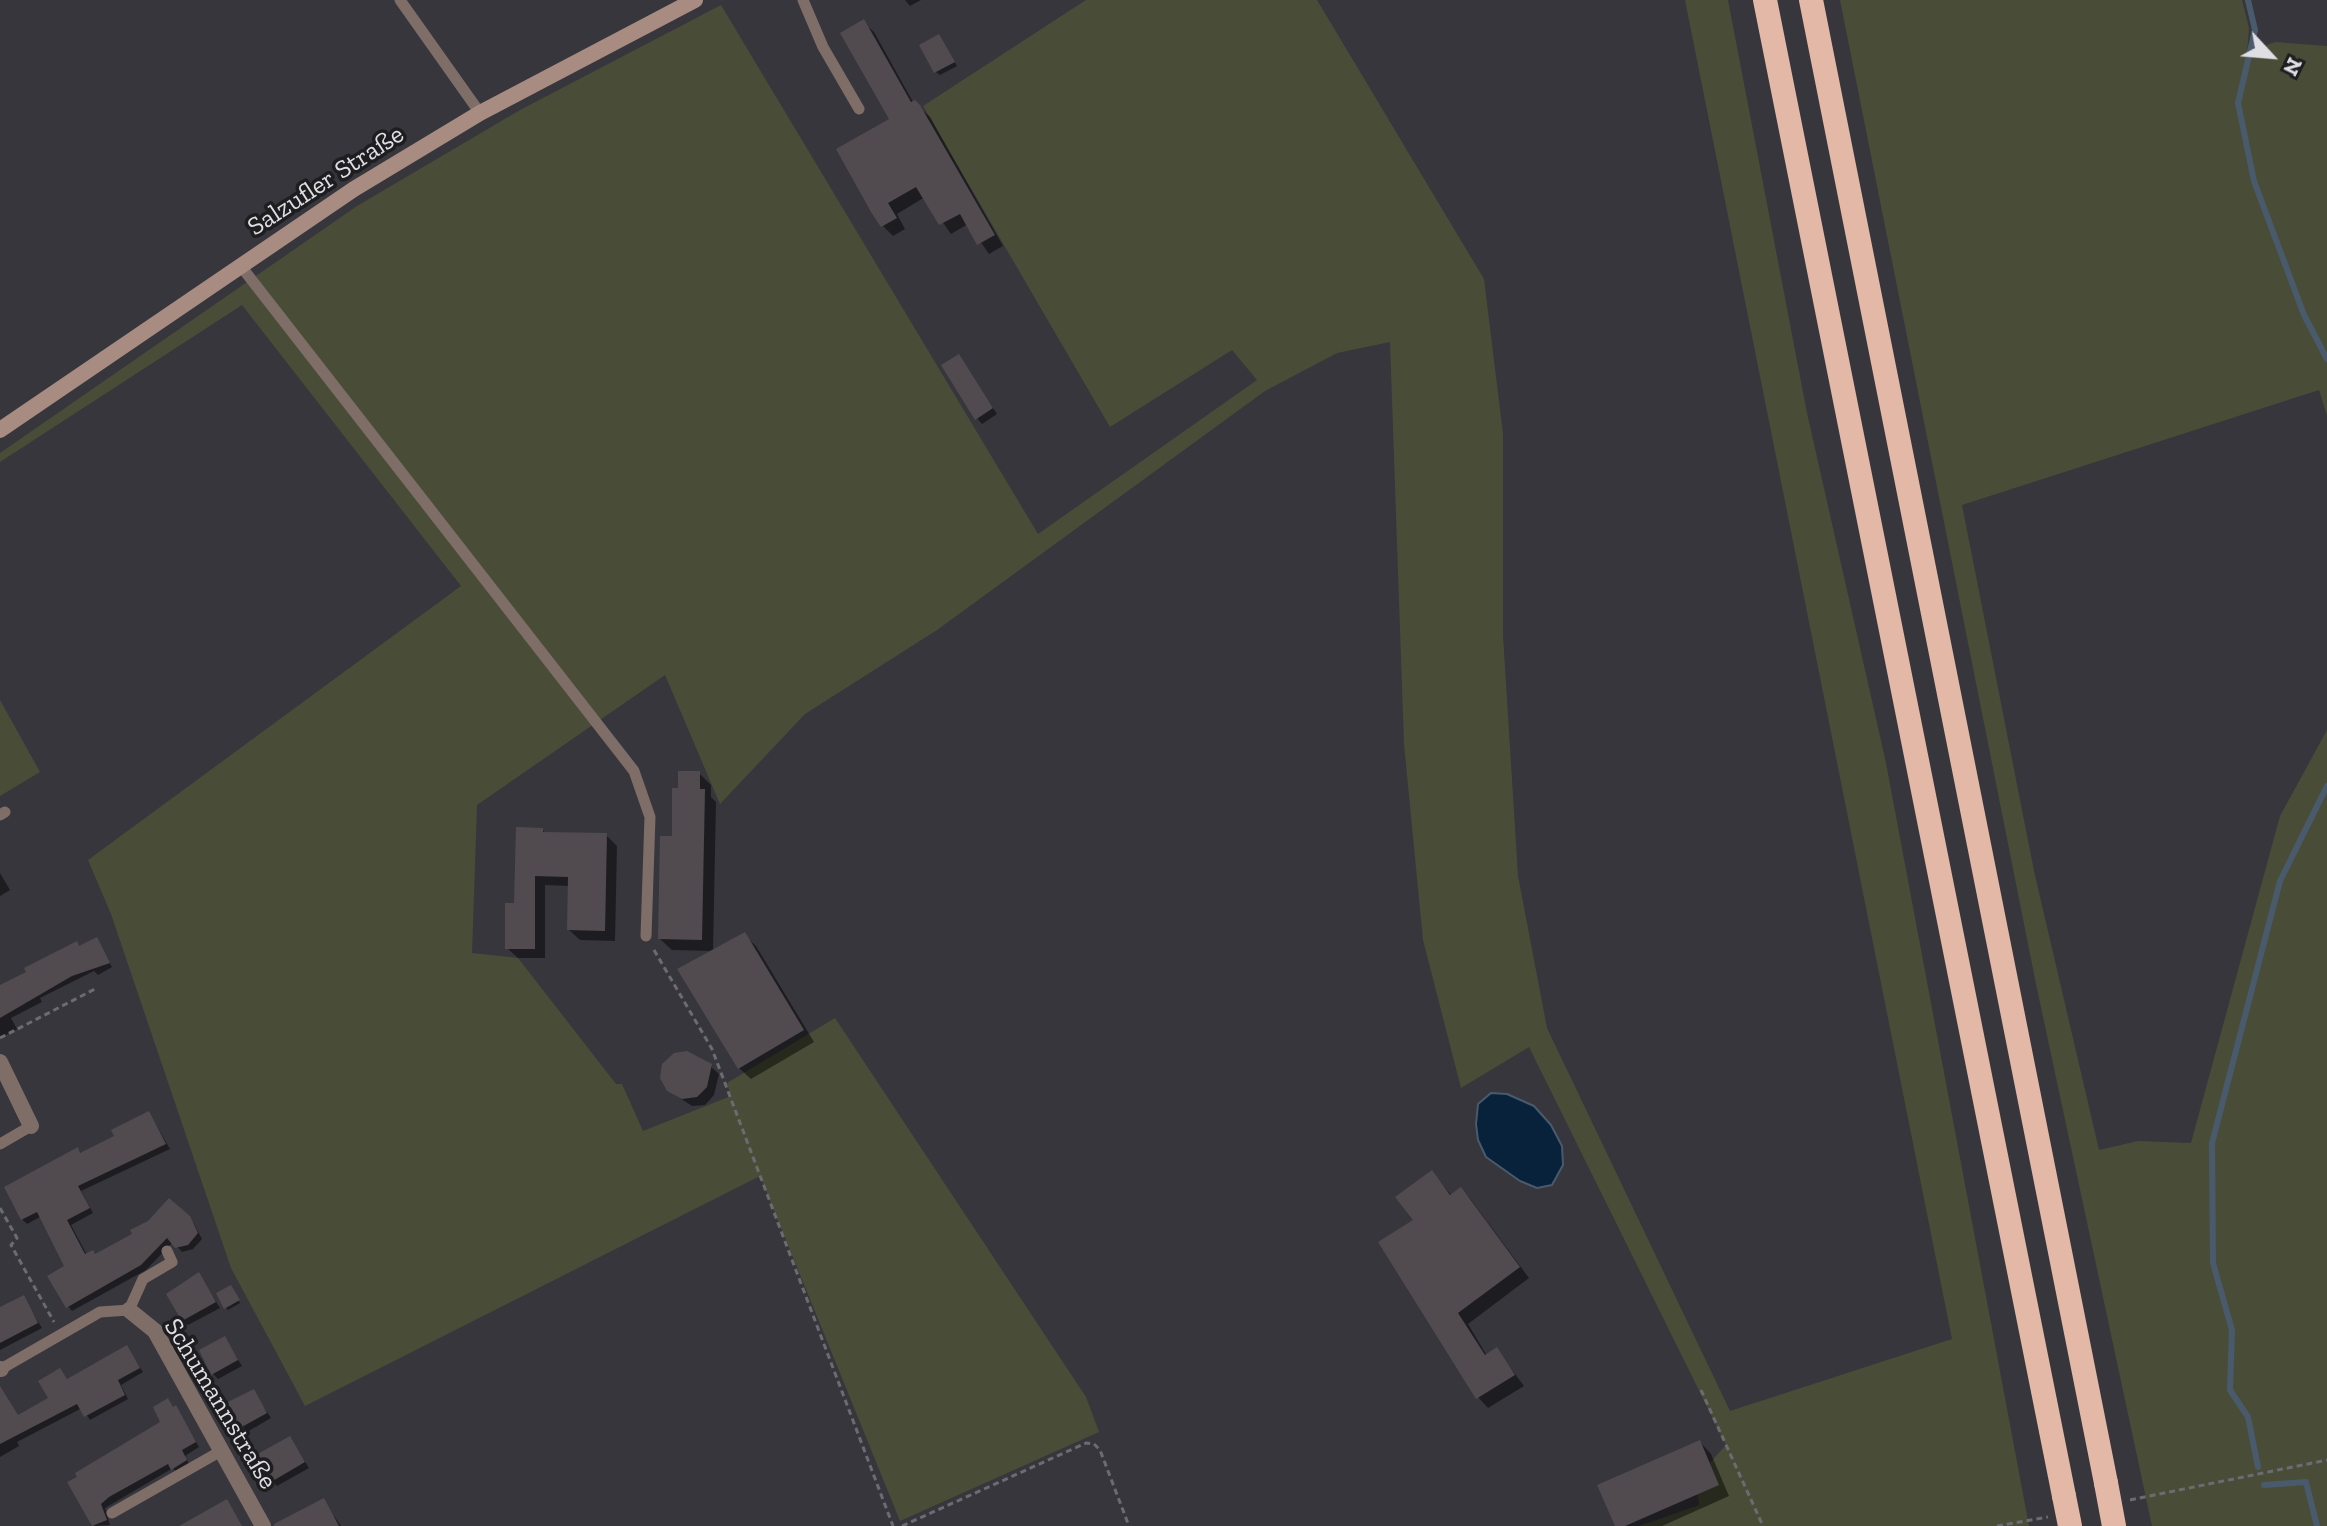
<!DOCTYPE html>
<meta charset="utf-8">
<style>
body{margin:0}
#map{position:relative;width:2327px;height:1526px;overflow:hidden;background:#37363d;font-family:"Zilla Slab",serif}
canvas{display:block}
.north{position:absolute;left:2231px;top:16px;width:80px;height:80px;-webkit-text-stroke:6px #1e1e21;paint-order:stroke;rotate:116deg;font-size:22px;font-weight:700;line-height:32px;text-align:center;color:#dfdee3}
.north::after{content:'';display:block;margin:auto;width:28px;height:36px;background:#dfdee3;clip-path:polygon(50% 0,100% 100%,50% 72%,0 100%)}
</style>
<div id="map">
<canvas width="2327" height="1526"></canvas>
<div class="north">N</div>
</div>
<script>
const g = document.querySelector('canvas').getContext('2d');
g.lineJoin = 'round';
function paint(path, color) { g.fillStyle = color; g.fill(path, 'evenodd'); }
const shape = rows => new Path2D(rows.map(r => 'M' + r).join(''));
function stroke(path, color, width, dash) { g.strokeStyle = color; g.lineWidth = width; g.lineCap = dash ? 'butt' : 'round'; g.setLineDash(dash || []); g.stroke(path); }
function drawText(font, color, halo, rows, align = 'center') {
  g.font = font + ' "Zilla Slab",serif'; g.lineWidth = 7; g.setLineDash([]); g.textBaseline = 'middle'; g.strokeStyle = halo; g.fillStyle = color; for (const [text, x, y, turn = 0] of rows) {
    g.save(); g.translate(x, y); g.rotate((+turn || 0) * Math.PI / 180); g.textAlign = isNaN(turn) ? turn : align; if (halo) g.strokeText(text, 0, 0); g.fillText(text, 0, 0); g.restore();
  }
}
const green = shape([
 [1086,0,1317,0,1484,279,1503,434,1503,636,1518,876,1547,1028,1730,1411,1952,1339,1685,0,1728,0,1807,413,1886,763,2029,1526,1639,1526,1699,1505,1696,1478,1726,1445,1529,1047,1461,1088,1423,940,1404,744,1390,342,1337,353,1265,391,937,630,805,714,720,804,665,675,477,805,472,953,518,958,616,1084,622,1084,643,1131,731,1096,727,1083,835,1018,1086,1397,1099,1432,900,1521,760,1176,305,1406,231,1268,111,914,88,860,461,586,242,305,0,462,0,453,357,206,520,110,721,5,1038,534,1257,380,1232,350,1110,427,923,106],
 [1840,0,2242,0,2249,28,2247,53,2275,42,2327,46,2327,416,2319,390,1962,505,2034,871,2099,1150,2138,1141,2191,1143,2280,816,2327,730,2327,1526,2152,1526,2036,984],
 [0,700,40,772,0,796]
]);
const water = shape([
 [1491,1093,1507,1094,1534,1106,1551,1125,1562,1146,1563,1165,1552,1185,1537,1188,1520,1181,1486,1157,1478,1140,1476,1124,1478,1104,1491,1093]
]);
const shadow = shape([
 [905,0,921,0,910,6],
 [863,22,874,32,913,102,930,117,1003,246,989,254,968,224,951,234,925,197,897,214,905,229,893,236,883,226,891,120],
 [939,37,957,66,940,75,936,72],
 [959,356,997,414,982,424,977,418],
 [699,773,711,785,711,797,716,802,713,951,672,950,660,939,680,790],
 [542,830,547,834,606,835,617,846,615,941,580,940,569,930,570,886,545,885,545,958,518,958,507,948,516,905],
 [0,873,10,890,0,896],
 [744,935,756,946,814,1042,751,1079,739,1068],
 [96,940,112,967,98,975,94,971,40,998,42,1002,11,1018,17,1029,0,1038,0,988],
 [710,1066,719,1074,714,1095,705,1105,692,1106,668,1090],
 [149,1113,170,1149,81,1191,93,1213,71,1225,87,1255,96,1256,193,1222,202,1239,193,1249,182,1252,173,1242,146,1270,72,1311,68,1306,67,1267,42,1216,27,1224,22,1219,77,1150,82,1154,117,1137],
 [1432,1172,1452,1196,1461,1189,1471,1200,1529,1278,1468,1324,1487,1356,1497,1350,1524,1386,1488,1408,1478,1397,1416,1221],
 [199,1274,220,1308,188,1325,183,1320],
 [233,1289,240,1303,228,1310,226,1308],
 [23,1298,42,1328,0,1350,0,1308],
 [224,1338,242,1366,218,1379,213,1374],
 [126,1347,143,1372,121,1385,128,1399,90,1420,82,1408,17,1442,19,1446,0,1457,0,1397,19,1417,51,1399,60,1370,68,1381],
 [253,1391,271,1418,247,1432,242,1426],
 [176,1408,199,1447,185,1456,190,1466,177,1473,173,1468,105,1508,110,1525,94,1526,70,1483,163,1423],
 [1700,1442,1711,1454,1729,1496,1662,1526,1617,1526],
 [294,1444,309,1468,277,1486,272,1481],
 [323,1500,341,1526,297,1526]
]);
const stream = shape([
 [2248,0,2255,30,2238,103,2254,181,2304,315,2327,359],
 [2258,1467,2248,1417,2230,1390,2232,1330,2213,1263,2212,1143,2280,881,2327,786],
 [2264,1485,2306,1482,2317,1526]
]);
const building = shape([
 [864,19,911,102,915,100,920,105,995,235,977,245,960,214,939,225,916,187,888,203,897,218,881,227,871,212,836,149,889,119,840,33],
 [939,34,955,62,934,73,919,45],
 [959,354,993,408,975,420,941,365],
 [678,771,700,771,700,789,705,789,702,940,658,939,660,836,672,836,672,788,678,788],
 [516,827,543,828,543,832,607,833,605,931,567,930,568,877,535,876,535,949,505,949,505,903,514,903],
 [745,932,804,1030,738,1069,677,969],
 [97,937,110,963,72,976,0,1018,0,985,26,972,24,968,77,941,79,946],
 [687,1051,712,1064,707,1087,697,1097,682,1099,667,1091,660,1078,662,1064,674,1053],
 [149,1111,166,1144,78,1186,90,1208,67,1220,85,1254,93,1250,95,1254,132,1234,130,1230,148,1221,169,1198,190,1216,198,1233,188,1245,175,1248,167,1238,141,1265,66,1308,47,1276,64,1266,37,1212,21,1220,4,1187,78,1147,80,1153,114,1136,111,1130],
 [1432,1170,1450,1195,1461,1187,1520,1267,1458,1313,1485,1355,1497,1347,1515,1375,1476,1399,1378,1242,1413,1220,1395,1197],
 [199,1272,216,1302,182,1321,166,1294],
 [231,1285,240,1300,224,1309,216,1293],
 [24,1295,38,1323,0,1343,0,1307],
 [225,1336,238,1360,211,1375,199,1350],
 [127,1345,140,1368,118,1380,125,1395,84,1417,77,1404,0,1444,0,1386,18,1415,48,1398,38,1381,60,1368,67,1379],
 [254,1389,267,1413,240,1428,226,1403],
 [168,1398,173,1407,176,1405,196,1442,182,1450,187,1460,171,1470,168,1464,109,1497,101,1504,107,1520,92,1526,67,1482,77,1477,75,1473,160,1422,153,1407],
 [290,1436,305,1462,271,1482,256,1455],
 [1700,1440,1719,1485,1625,1526,1615,1526,1597,1485],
 [324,1498,339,1526,274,1526,274,1524],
 [227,1499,242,1526,179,1526]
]);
const path = shape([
 [654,950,712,1049,893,1526],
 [0,1038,97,988],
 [0,1208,17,1238,11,1245,54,1322],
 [1701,1390,1763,1526],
 [2130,1500,2327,1460],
 [902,1526,1086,1443,1094,1444,1100,1450,1129,1526],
 [1997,1526,2048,1517]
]);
const lane = shape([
 [400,0,480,113],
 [803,0,823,47,859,109],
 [240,265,634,771,650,817,646,936],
 [0,815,5,812],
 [0,1144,31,1126],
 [1,1369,100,1312,129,1310,143,1279,172,1262,167,1251],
 [112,1513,221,1451]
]);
const street = shape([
 [0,1062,31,1126],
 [129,1310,155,1331,263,1526],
 [0,1369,1,1369]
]);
const secondary = shape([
 [0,430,354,189,480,113,695,0]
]);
const highway = shape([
 [1765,0,2064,1496],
 [1811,0,2106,1483]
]);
const highwayBridge = shape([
 [2106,1483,2114,1526],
 [2064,1496,2070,1526]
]);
const streetNames = [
 ["Salzufler Straße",326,181,-33],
 ["Schumannstraße",220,1404,59]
];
paint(green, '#494d37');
paint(water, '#09223b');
stroke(water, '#495a6d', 2);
paint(shadow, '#0007');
stroke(stream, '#495a6d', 6);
paint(building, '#514b50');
stroke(path, '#6c6b71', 3, [6, 4]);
stroke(lane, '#7f6e67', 11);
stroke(street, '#7f6e67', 16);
stroke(secondary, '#a88c81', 16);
stroke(highway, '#e3b8a6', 24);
stroke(highwayBridge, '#e3b8a6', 24);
drawText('26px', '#dfdee3', '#1e1e21', streetNames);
</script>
